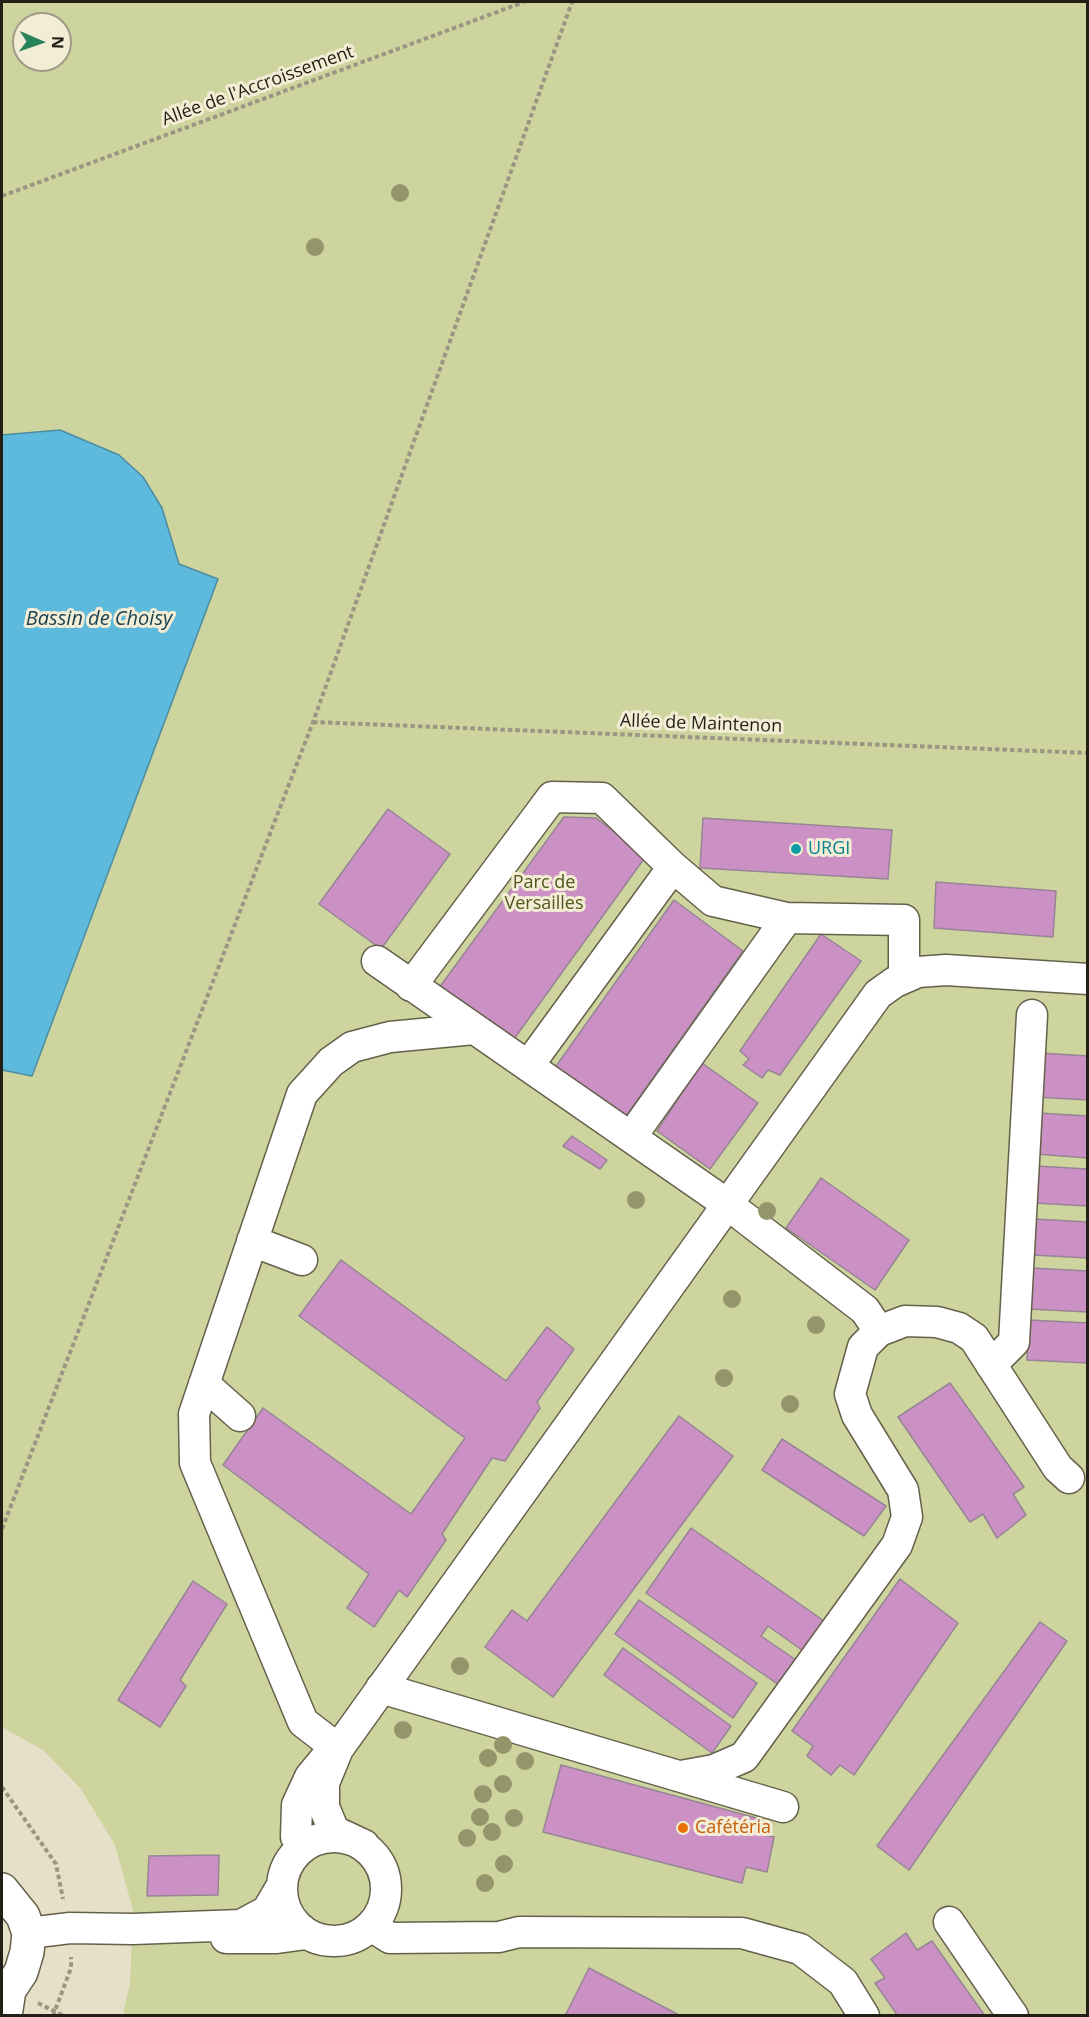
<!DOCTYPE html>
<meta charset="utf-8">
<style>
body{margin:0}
#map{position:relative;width:1089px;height:2017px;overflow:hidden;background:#e7e0c8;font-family:"Open Sans",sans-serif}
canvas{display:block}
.frame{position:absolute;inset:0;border:3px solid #221f16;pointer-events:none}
.north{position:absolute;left:12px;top:12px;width:60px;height:60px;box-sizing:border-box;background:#f4edd5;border:2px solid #a09b89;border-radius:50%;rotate:92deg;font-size:16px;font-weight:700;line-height:24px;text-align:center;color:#221f16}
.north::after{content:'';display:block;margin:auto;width:21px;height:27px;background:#278359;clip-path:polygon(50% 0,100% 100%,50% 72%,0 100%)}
</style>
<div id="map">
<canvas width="1089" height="2017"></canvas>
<div class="frame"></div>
<div class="north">N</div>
</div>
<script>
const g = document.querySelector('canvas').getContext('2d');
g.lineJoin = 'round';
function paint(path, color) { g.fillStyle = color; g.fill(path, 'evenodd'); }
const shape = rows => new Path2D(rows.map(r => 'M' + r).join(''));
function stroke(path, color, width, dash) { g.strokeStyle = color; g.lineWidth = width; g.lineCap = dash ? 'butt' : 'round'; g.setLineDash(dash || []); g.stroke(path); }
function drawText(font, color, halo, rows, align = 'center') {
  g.font = font + ' "Open Sans",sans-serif'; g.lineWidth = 6; g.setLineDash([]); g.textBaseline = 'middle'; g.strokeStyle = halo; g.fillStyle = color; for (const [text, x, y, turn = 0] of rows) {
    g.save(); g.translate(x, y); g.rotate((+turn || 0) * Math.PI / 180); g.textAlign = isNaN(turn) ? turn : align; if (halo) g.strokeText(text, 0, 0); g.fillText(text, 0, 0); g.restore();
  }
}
const green = shape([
 [2,2,1087,2,1087,2015,123,2015,130,1983,133,1910,115,1845,81,1789,43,1750,2,1727],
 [24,24,60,24,60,60,24,60]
]);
const water = shape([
 [60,430,119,455,143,477,162,508,179,564,218,579,32,1076,2,1070,2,435,60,430]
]);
const building = shape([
 [388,809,450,854,381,949,319,904,388,809],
 [564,817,596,818,646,856,514,1039,439,988,564,817],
 [703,818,892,830,888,879,700,868,703,818],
 [936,882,1056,891,1053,937,934,928,936,882],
 [674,900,743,951,623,1120,554,1069,674,900],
 [821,934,861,961,780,1075,768,1070,762,1078,743,1065,749,1059,740,1051,821,934],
 [1039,1053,1088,1056,1088,1100,1036,1097,1039,1053],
 [702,1063,758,1103,710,1169,657,1131,702,1063],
 [1038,1113,1088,1116,1088,1158,1036,1154,1038,1113],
 [572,1136,607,1160,600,1169,563,1146,572,1136],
 [1036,1166,1088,1169,1088,1206,1034,1203,1036,1166],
 [821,1178,909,1240,875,1290,786,1228,821,1178],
 [1035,1219,1088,1222,1088,1258,1032,1255,1035,1219],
 [341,1260,506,1381,547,1327,574,1349,537,1402,540,1408,505,1461,492,1458,442,1534,446,1540,407,1597,399,1590,374,1627,347,1608,369,1574,223,1465,263,1408,411,1514,465,1438,299,1316,341,1260],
 [1032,1268,1088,1271,1088,1312,1029,1309,1032,1268],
 [1029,1320,1088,1323,1088,1363,1027,1360,1029,1320],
 [950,1383,1024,1487,1013,1494,1026,1515,997,1538,983,1514,970,1522,898,1417,950,1383],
 [679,1416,733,1456,553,1697,485,1647,512,1610,527,1621,679,1416],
 [782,1439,886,1506,864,1536,762,1470,782,1439],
 [691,1528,827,1623,806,1653,768,1626,761,1636,796,1660,779,1685,646,1593,691,1528],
 [900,1579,958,1623,854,1775,840,1765,831,1775,807,1756,813,1746,792,1731,900,1579],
 [193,1581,227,1604,180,1680,186,1686,160,1727,118,1700,193,1581],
 [639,1600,757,1683,733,1718,615,1634,639,1600],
 [1040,1622,1067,1641,909,1870,877,1846,1040,1622],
 [623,1648,731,1726,712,1753,604,1675,623,1648],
 [561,1765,760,1819,757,1833,774,1837,767,1872,746,1867,742,1883,543,1832,561,1765],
 [219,1855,218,1895,147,1896,149,1856,219,1855],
 [906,1933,917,1950,932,1941,985,2016,898,2016,875,1983,885,1978,871,1959,906,1933],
 [589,1968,681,2016,565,2016,589,1968]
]);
const path = shape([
 [2,196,524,2],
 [313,722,1088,753],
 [2,1529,313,722,572,2],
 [2,1787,56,1864,63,1899],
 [38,2003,64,2016],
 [53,2016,71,1968,71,1957]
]);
const minor = shape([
 [377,961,727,1204,865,1310,879,1331],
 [411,986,552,797,602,798,673,867,713,901,787,918,904,920,904,978],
 [528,1066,673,867],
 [631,1137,787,918],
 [252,1241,302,1260],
 [991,1365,1014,1342,1032,1015],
 [204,1384,240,1416],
 [381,1688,783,1807],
 [338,1749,303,1722,195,1463,194,1414,302,1094,331,1062,352,1047,390,1037,474,1029],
 [681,1776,714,1770,744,1757,897,1545,907,1517,903,1490,857,1415,850,1394,863,1347,879,1331,905,1321,937,1322,959,1328,974,1338,1058,1468,1069,1478],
 '282 1889a52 52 0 1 1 104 0a52 52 0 1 1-104 0Z',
 [364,1845,334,1831,324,1807,324,1783,338,1749,878,994,895,982,918,972,946,970,1088,979],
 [303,1846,296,1837,297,1805,310,1777,324,1760],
 [949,1922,1013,2016],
 [371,1926,390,1938,499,1937,519,1932,742,1933,800,1949,843,1982,864,2016],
 [29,1933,70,1928,133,1929,241,1925,267,1911,281,1887],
 [226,1938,277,1938,306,1934]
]);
const major = shape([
 [2,1890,23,1916,29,1933,27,1952,21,1972,9,1990,5,2016]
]);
const trees = [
 [400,193],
 [315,247],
 [636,1200],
 [767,1211],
 [732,1299],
 [816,1325],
 [724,1378],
 [790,1404],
 [460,1666],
 [403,1730],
 [503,1745],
 [488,1758],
 [525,1761],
 [503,1784],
 [483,1794],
 [480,1817],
 [514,1818],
 [492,1832],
 [467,1838],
 [504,1864],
 [485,1883]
];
const markers = [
 [796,849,6,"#0f9aa8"],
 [683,1828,6,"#e8710a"]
];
const streetNames = [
 ["Allée de l'Accroissement",258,86,-20],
 ["Allée de Maintenon",701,724,2]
];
const cultureNames = [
 ["URGI",808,849]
];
const parkNames = [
 ["Parc de",544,883],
 ["Versailles",544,904]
];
const foodNames = [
 ["Cafétéria",695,1828]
];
const waterNames = [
 ["Bassin de Choisy",99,619]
];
paint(green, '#cdd49e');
paint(water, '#5ebadc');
stroke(water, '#4c8ca1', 1.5);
paint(building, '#cb91c5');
stroke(building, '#978495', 1.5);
stroke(minor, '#66604b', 33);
stroke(major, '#66604b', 36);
stroke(path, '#9b9683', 4, [4.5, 3]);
stroke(minor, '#fff', 30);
stroke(major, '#fff', 33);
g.fillStyle = '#94956b';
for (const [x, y] of trees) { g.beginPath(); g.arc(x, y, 9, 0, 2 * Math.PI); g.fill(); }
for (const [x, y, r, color] of markers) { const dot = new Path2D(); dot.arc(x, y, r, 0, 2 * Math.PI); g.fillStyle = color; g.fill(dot); stroke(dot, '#f4edd5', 2); }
drawText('18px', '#221f16', '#f4edd5', streetNames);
drawText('18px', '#0d838f', '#f4edd5', cultureNames, 'left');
drawText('18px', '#51571f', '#f4edd5', parkNames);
drawText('18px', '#c56008', '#f4edd5', foodNames, 'left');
drawText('italic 20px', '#1a4351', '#f4edd5', waterNames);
</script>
